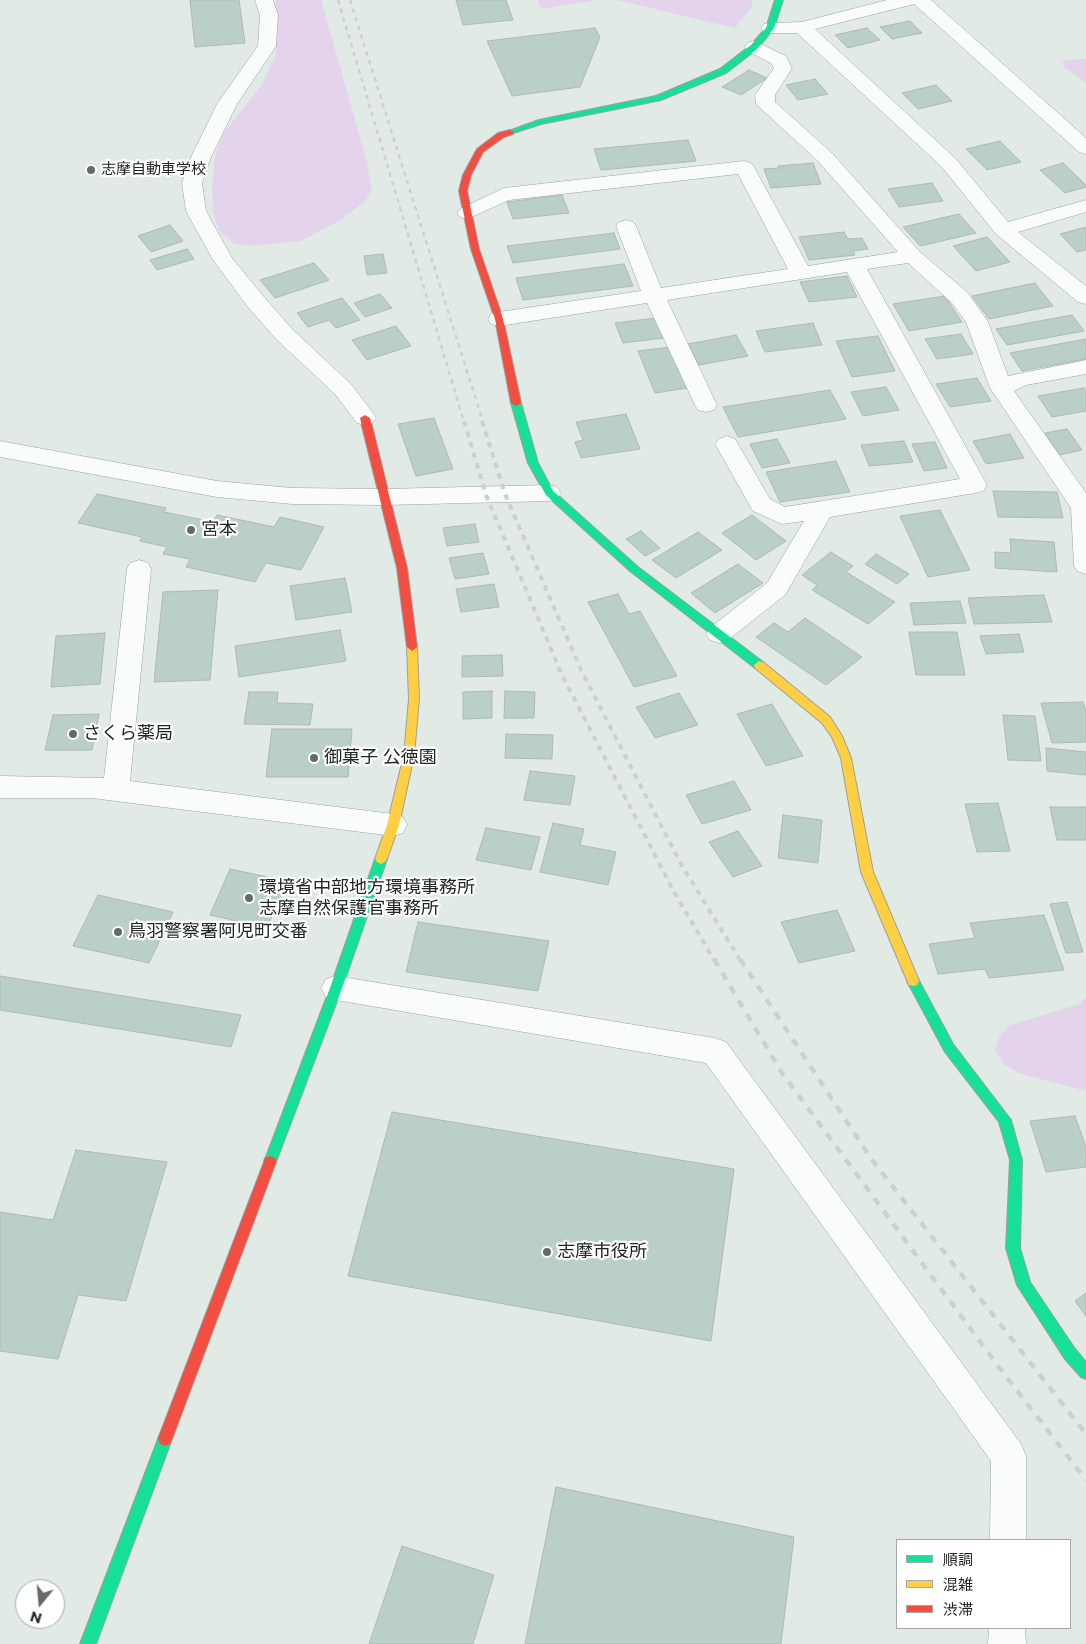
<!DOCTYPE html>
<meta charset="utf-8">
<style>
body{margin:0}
#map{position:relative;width:1086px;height:1644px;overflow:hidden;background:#e1eae5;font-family:Montserrat,"Noto Sans JP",sans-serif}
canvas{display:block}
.legend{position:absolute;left:896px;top:1539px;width:175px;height:90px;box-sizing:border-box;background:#fff;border:1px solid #a6a8a7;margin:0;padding:6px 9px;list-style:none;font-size:15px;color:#202623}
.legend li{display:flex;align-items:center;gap:10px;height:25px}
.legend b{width:25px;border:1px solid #a6a8a7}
.north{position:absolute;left:15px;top:1579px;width:50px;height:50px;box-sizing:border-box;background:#fff;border:1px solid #a6a8a7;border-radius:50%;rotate:197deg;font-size:14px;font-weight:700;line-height:20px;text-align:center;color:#202623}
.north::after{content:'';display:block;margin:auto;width:18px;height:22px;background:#646b67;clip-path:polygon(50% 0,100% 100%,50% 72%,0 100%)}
</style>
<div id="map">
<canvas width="1086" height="1644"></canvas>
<ul class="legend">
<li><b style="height:6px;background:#16e098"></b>順調</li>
<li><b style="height:6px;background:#ffcf43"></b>混雑</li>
<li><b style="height:6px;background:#f24e42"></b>渋滞</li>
</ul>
<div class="north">N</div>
</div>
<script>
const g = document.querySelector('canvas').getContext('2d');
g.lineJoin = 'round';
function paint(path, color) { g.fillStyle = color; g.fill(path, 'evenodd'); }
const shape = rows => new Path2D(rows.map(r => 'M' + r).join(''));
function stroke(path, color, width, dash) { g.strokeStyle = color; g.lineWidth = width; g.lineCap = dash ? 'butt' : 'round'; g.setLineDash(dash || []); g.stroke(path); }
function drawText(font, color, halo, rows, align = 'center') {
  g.font = font + ' Montserrat,"Noto Sans JP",sans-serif'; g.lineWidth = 4.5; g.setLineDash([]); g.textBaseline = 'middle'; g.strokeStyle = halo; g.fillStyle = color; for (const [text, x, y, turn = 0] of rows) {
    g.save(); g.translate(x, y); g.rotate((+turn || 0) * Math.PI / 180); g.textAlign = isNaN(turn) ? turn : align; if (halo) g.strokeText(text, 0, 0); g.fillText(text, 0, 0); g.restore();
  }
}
const green = shape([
 [276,0,321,0,367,162,372,192,363,203,339,221,301,241,249,246,233,243,219,230,213,212,212,187,215,156,224,132,262,85,276,54],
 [537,0,597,0,542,9],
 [617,0,752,0,752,6,735,28],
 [1086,59,1086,83,1064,67,1062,63,1067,60],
 [1086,997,1086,1091,1018,1073,1004,1064,995,1051,1000,1035,1010,1025,1080,1004]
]);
const building = shape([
 [190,0,239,0,245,43,195,47,190,0],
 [456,0,506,0,513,20,463,25,456,0],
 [910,21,922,33,892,39,880,27,910,21],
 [595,28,600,37,580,87,512,96,487,41,595,28],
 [867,28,880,40,848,48,835,35,867,28],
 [749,70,767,78,741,95,722,87,749,70],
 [815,79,828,94,798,100,786,85,815,79],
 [936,85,952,101,918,109,902,93,936,85],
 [688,140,696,161,601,170,594,149,688,140],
 [1000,141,1021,162,987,170,966,149,1000,141],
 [813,163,821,184,771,188,764,169,779,168,778,166,813,163],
 [1063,163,1086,185,1086,187,1065,193,1040,170,1063,163],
 [932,183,943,201,899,207,888,189,932,183],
 [562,195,569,213,513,219,507,202,562,195],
 [959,214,976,233,920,246,903,227,959,214],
 [170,225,183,241,151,252,138,236,170,225],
 [1086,227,1086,250,1077,252,1060,234,1086,227],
 [844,232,848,239,862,238,868,249,853,251,855,255,809,260,799,237,844,232],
 [614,233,620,249,513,263,507,246,614,233],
 [987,237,1010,262,976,271,953,246,987,237],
 [187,249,194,259,157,270,150,260,187,249],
 [383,254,387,273,367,275,364,256,383,254],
 [314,263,329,280,275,298,260,280,314,263],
 [624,264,633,286,523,300,516,278,624,264],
 [847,276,857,297,809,302,800,282,847,276],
 [1035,283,1053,306,989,319,972,296,1035,283],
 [380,294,392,308,365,317,354,303,380,294],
 [945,296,962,322,909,331,893,304,945,296],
 [342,298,360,320,336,328,329,320,308,327,297,313,342,298],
 [1072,315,1084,331,1007,345,996,329,1072,315],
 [656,318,663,338,623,343,615,323,656,318],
 [813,323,822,345,765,352,756,331,813,323],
 [396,326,411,346,367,360,352,340,396,326],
 [961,334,973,354,937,359,925,339,961,334],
 [736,335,748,356,699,365,688,344,736,335],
 [878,336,895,371,852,377,836,341,878,336],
 [1086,339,1086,359,1022,371,1010,353,1086,339],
 [671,347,688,388,655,393,638,351,671,347],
 [977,378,991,401,950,407,936,384,977,378],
 [886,387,899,410,863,416,851,392,886,387],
 [1084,388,1086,392,1086,411,1052,417,1038,396,1084,388],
 [830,390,846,419,738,437,723,407,830,390],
 [626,414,640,449,581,458,575,442,583,440,576,422,626,414],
 [434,418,453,469,416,476,398,424,434,418],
 [1067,429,1082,450,1060,455,1045,433,1067,429],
 [1010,434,1024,458,986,464,973,441,1010,434],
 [777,439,790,463,762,468,750,444,777,439],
 [904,441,913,462,869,466,861,445,904,441],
 [935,442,947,468,924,471,912,444,935,442],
 [836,461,850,492,780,502,766,472,836,461],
 [993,491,1057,492,1063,518,998,517,993,491],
 [97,494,166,508,164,512,213,522,217,515,274,527,280,517,324,527,301,570,266,563,255,582,186,567,190,559,163,554,167,547,140,541,142,537,78,523,97,494],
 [940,510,970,570,928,577,900,516,940,510],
 [752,515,786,541,756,560,722,533,752,515],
 [475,524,479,542,447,546,443,528,475,524],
 [641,531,660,548,645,556,626,539,641,531],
 [698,532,722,550,676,578,652,560,698,532],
 [1010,539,1054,542,1057,572,995,568,995,552,1011,553,1010,539],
 [831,552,853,566,846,572,895,602,868,624,812,590,817,585,802,575,831,552],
 [483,553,489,574,455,579,449,558,483,553],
 [876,554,909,574,897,584,865,564,876,554],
 [738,564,763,583,715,613,691,593,738,564],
 [345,578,352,612,296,620,290,586,345,578],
 [494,584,499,607,461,612,456,589,494,584],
 [218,590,210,680,154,682,163,592,218,590],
 [618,594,629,614,640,611,677,676,634,687,588,602,618,594],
 [1044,595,1052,622,974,624,968,598,1044,595],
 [960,601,966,623,914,625,910,603,960,601],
 [805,618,862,657,826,685,756,637,774,623,788,632,805,618],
 [340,630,346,661,239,677,235,646,340,630],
 [909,632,957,632,965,675,916,675,909,632],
 [105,633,100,684,51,687,56,636,105,633],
 [1019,634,1024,652,986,654,980,636,1019,634],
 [502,655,503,676,462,677,462,656,502,655],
 [492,691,492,718,463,719,463,692,492,691],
 [505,691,535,692,534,718,504,718,505,691],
 [249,692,278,692,277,703,313,704,310,725,244,724,249,692],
 [679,693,698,725,655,738,636,707,679,693],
 [1083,702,1086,711,1086,742,1052,743,1041,703,1083,702],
 [772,704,803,756,766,766,737,714,772,704],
 [99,714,92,750,45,750,53,715,99,714],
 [1003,715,1035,716,1041,761,1008,760,1003,715],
 [272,729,352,729,348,777,266,777,272,729],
 [506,734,553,735,552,759,505,758,506,734],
 [1046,748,1086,752,1086,775,1047,771,1046,748],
 [530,771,575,776,570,805,524,800,530,771],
 [734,781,751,810,702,824,686,795,734,781],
 [998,803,1010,851,977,852,965,804,998,803],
 [1050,807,1086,807,1086,840,1057,840,1050,807],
 [783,815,822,820,818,863,778,858,783,815],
 [553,823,584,829,580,845,616,852,608,885,540,872,553,823],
 [486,828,540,837,531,870,476,860,486,828],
 [738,831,762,866,733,877,709,842,738,831],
 [230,869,287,881,267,928,210,915,230,869],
 [98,895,173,912,149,963,73,946,98,895],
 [1067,902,1083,952,1066,953,1050,904,1067,902],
 [837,910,855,951,799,963,781,922,837,910],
 [1044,915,1064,970,989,978,985,969,938,974,929,944,975,938,970,923,1044,915],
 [418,922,549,941,538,991,406,972,418,922],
 [0,976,241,1015,231,1047,0,1010,0,976],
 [392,1112,734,1169,711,1341,348,1276,392,1112],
 [1075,1116,1086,1147,1086,1167,1046,1172,1030,1121,1075,1116],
 [76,1150,167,1162,126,1301,78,1295,58,1359,0,1351,0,1212,53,1220,76,1150],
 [1086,1293,1086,1316,1075,1301,1086,1293],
 [556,1487,794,1537,781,1644,525,1644,556,1487],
 [402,1546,494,1575,473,1644,369,1644,402,1546]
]);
const street = shape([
 [255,0,273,0,278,15,276,46,237,104,211,157,202,183,206,211,232,258,264,297,293,330,351,384,373,413,376,418,373,423,365,425,357,423,335,394,277,340,248,307,213,260,186,211,182,183,191,157,217,104,258,46,260,15,255,0],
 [887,0,931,0,1086,138,1086,154,1079,152,914,4,815,29,956,159,1008,222,1086,200,1086,212,1018,232,1086,286,1086,304,1078,302,996,234,942,167,797,33,770,33,764,32,761,28,764,24,770,23,802,22,887,0],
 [754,41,786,56,792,68,775,95,775,102,832,153,920,252,968,293,988,322,1008,376,1086,360,1086,374,1026,385,1014,391,1086,493,1086,574,1077,571,1074,565,1071,508,990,388,966,322,952,303,908,263,867,269,987,485,983,491,975,493,830,517,785,595,728,640,719,643,710,640,706,634,710,628,767,583,804,521,782,524,753,511,715,444,719,439,727,436,735,439,770,499,785,507,960,479,847,272,667,300,717,405,714,410,706,412,698,410,695,405,647,303,499,326,491,324,488,319,491,314,499,312,641,291,616,226,619,222,626,220,633,222,636,226,661,288,788,269,738,174,509,200,467,219,460,217,457,213,460,209,504,188,744,161,751,163,754,167,808,266,898,252,818,161,756,104,755,95,774,68,771,63,747,51,745,47,747,43,754,41],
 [0,441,217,481,292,488,385,489,549,485,557,487,561,493,557,499,549,501,385,505,292,504,217,497,0,457,0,441],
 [139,560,148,563,151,569,130,781,393,814,403,817,407,825,403,833,393,836,92,798,0,798,0,776,104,778,127,569,130,563,139,560],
 [336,976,715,1038,726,1042,1021,1444,1026,1456,1026,1540,990,1540,991,1461,706,1063,336,1000,326,997,321,988,326,979,336,976],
 [989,1628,1025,1628,1026,1644,988,1644,989,1628]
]);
const fast = shape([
 [775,0,783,0,774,28,757,49,726,73,661,100,541,124,510,134,506,132,539,120,656,96,720,69,751,45,766,28,775,0],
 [516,400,521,403,538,463,553,491,638,567,763,662,764,665,763,668,755,668,630,571,546,495,528,463,511,403,516,400],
 [381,854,385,856,387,859,342,988,276,1162,275,1166,270,1168,265,1166,264,1162,330,988,375,859,377,856,381,854],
 [913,976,917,977,953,1044,1011,1120,1022,1160,1020,1248,1030,1282,1075,1349,1086,1362,1086,1379,1081,1377,1065,1359,1017,1285,1006,1248,1010,1160,999,1122,945,1052,907,981,909,977,913,976],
 [165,1432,170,1434,172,1439,96,1644,80,1644,158,1439,160,1434,165,1432]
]);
const slow = shape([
 [412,643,417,647,419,699,414,755,399,825,387,859,385,862,381,864,377,862,375,859,387,825,404,755,409,699,407,647,412,643],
 [759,661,763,662,830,717,842,736,851,758,873,872,919,981,917,985,913,986,909,985,861,872,841,758,832,737,822,723,755,668,754,665,759,661]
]);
const jam = shape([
 [510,130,514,132,513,134,504,137,483,152,471,175,467,191,479,249,503,319,521,403,516,406,511,403,495,319,471,249,459,191,463,175,477,149,498,133,510,130],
 [365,415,370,418,407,568,417,647,412,651,407,647,397,568,360,418,365,415],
 [270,1156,275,1158,276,1162,172,1439,170,1444,165,1446,160,1444,158,1439,264,1162,265,1158,270,1156]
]);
const railFar2 = shape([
 [338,0,464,422],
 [350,0,483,422]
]);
const railFar1 = shape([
 [464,421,486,495,562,675,674,892,714,960],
 [482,421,505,494,582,672,681,864,740,960]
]);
const rail = shape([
 [714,959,782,1073,995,1362,1086,1480],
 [740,959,872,1160,1086,1434]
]);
const markers = [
 [91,170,5,"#646b67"],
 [191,530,5,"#646b67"],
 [73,734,5,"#646b67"],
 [314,758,5,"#646b67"],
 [249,898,5,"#646b67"],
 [118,932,5,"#646b67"],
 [547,1252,5,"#646b67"]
];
const farPoinames = [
 ["志摩自動車学校",101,170]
];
const poiNames = [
 ["宮本",201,530],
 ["さくら薬局",83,734],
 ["御菓子 公徳園",324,758],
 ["環境省中部地方環境事務所",259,888],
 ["志摩自然保護官事務所",259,909],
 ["鳥羽警察署阿児町交番",128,932],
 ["志摩市役所",557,1252]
];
paint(green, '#e3d3eb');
paint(building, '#bad0c6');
stroke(building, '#b1b7b4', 1);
stroke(street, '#9ba19e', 1);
stroke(fast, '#9ba19e', 2);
stroke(slow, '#9ba19e', 2);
stroke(jam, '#9ba19e', 2);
paint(street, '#fafcfb');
paint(fast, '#16e098');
paint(slow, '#ffcf43');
paint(jam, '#f24e42');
stroke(railFar2, '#cdd0ce', 2.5, [4.5, 4.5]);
stroke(railFar1, '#cdd0ce', 4, [5.5, 5.5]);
stroke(rail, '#cdd0ce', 4.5, [8, 8]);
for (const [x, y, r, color] of markers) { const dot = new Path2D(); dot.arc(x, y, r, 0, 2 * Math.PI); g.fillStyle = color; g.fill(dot); stroke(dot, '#fff', 2); }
drawText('15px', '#202623', '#fff', farPoinames, 'left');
drawText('18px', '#202623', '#fff', poiNames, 'left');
</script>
